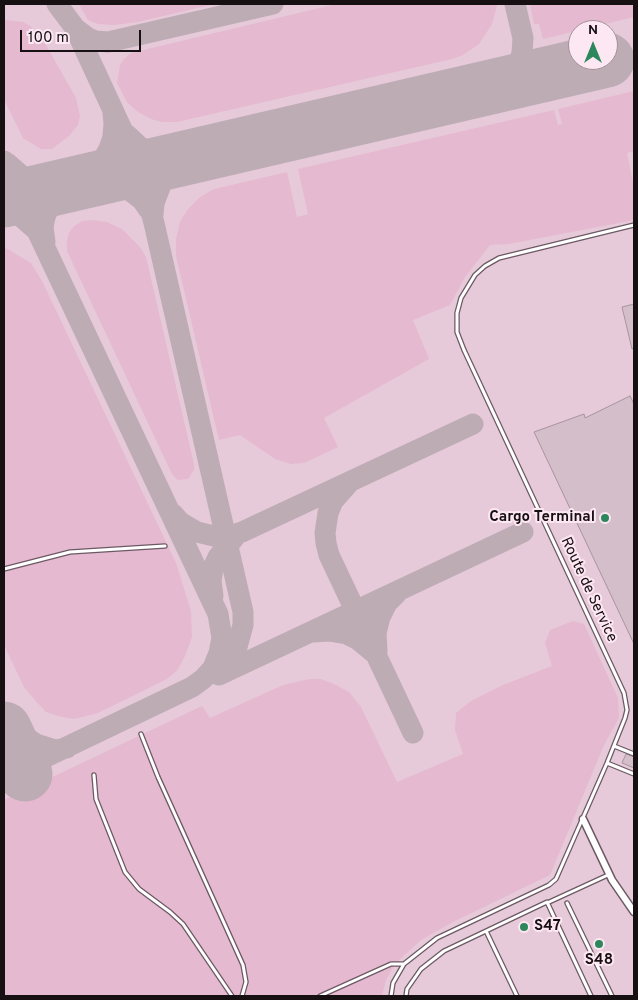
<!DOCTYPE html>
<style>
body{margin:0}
#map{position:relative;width:638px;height:1000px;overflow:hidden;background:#f0dae5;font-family:Overpass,sans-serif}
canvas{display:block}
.frame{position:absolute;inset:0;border:5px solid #171013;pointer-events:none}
.north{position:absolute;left:568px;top:20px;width:50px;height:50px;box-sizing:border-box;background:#fde7f2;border:1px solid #a19199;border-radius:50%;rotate:0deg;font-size:14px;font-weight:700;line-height:20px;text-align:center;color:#171013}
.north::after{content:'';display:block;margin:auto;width:18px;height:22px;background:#2d875c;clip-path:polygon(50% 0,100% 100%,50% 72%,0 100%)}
.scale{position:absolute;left:20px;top:30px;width:121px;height:22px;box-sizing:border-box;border:2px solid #171013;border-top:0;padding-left:6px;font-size:15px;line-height:18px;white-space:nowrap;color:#171013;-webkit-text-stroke:4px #fde7f2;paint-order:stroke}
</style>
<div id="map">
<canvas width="638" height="1000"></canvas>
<div class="frame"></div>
<div class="north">N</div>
<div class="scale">100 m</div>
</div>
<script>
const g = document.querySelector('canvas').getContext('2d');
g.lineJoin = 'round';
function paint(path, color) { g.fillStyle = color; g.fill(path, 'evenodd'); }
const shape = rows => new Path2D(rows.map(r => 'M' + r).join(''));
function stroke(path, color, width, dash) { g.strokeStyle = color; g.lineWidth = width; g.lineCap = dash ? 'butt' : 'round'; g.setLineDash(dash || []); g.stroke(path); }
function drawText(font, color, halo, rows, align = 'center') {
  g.font = font + ' Overpass,sans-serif'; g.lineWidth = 4; g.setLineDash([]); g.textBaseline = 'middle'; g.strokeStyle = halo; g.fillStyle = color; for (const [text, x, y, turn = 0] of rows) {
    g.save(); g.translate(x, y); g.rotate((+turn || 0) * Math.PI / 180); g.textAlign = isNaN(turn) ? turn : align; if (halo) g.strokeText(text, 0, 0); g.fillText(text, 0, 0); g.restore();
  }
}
const built = shape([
 [4,4,634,4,634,996,4,996],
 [578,30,608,30,608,60,578,60]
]);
const green = shape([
 [79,4,214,4,138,22,114,25,98,24,88,20],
 [336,4,497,4,497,6,492,24,479,44,463,55,452,59,177,122,162,122,151,119,138,112,127,102,117,83,120,65,124,59,131,53],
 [530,4,634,4,634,17,543,39,539,24,534,24],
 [4,20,23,22,30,26,42,38,76,98,80,116,78,125,69,136,52,149,41,149,23,138,4,99],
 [634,91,634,151,627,153,634,187,634,220,509,244,490,245,465,277,450,305,413,320,429,359,324,418,338,447,304,463,291,464,275,459,240,435,219,440,176,256,176,239,180,222,188,209,200,197,214,189,287,172,297,217,308,214,298,169,554,110,558,125,562,124,558,109],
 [91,220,107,222,122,229,140,247,146,257,194,464,194,470,188,479,178,480,172,474,67,251,67,242,69,233,74,226,82,221],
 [4,247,31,263,42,281,176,563,191,611,192,637,185,656,177,671,165,680,98,713,74,719,58,716,46,712,35,700,24,687,4,645],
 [573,621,584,624,618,698,619,718,604,745,550,875,453,922,421,940,395,964,386,980,382,996,4,996,4,800,202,706,210,718,283,685,309,679,321,679,334,684,349,692,361,707,397,782,463,754,455,730,456,713,471,701,503,685,552,666,545,643,550,630]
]);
const taxiway = shape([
 [57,4,75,28,131,149,143,180,154,223,243,612,243,625,237,647,229,661,216,674],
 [75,28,88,38,95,41,108,42,273,4],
 [492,87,511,73,520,60,522,53,523,38,515,4],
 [126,134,140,147,159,156,170,157,193,156],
 [4,161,218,614,222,638,219,653,213,668,203,679,192,687,4,777],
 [7,163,23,177,32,182,55,186,72,183],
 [86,181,111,181,124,186,142,200,149,210],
 [58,187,78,180,89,175,102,161,109,149,113,137,114,123,113,113],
 [4,209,18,214,34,228],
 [153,215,154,203,162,182,180,164,199,155],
 [45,242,43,227,45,217,49,207,55,198,63,191,75,184],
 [348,484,333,501,328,513,325,533,326,543,329,555,413,733],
 [173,514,180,522,197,532,214,536,232,535,242,532,473,424],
 [213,596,211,581,213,568,218,557,234,538],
 [313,632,329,631,347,634,357,639,374,653],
 [377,651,376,633,380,617,387,603,397,593],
 [219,675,523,532],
 [4,718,18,732,36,744,55,750,67,748]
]);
const runway = shape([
 [4,200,607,60],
 [4,729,25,774]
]);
const building = shape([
 [634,304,634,348,632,349,622,307,634,304],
 [630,396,634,404,634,644,534,432,584,414,585,418,630,396],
 [626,754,634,757,634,768,622,763,626,754]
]);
const service = shape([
 [4,569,70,552,165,546],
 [141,734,158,777,243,965,246,982,242,996],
 [614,746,634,754],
 [607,763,634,774],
 [94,775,96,799,125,872,139,889,170,912,183,924,232,996],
 [547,903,608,875],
 [567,903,612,996],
 [486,931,517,996],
 [320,996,391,964,404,964],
 [391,996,393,983,404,964,437,938,549,885,556,879,607,763,625,718,627,710,624,693,464,350,457,332,457,313,461,298,475,275,485,266,499,258,634,225],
 [406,996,407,989,421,969,444,951,547,902,591,996]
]);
const minor = shape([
 [583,819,612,880,634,912]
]);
const markers = [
 [605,518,5,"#2d875c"],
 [524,927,5,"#2d875c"],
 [599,944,5,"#2d875c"]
];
const poiNames = [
 ["Cargo Terminal",595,518],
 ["S47",534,927,"left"],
 ["S48",599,961,"center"]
];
const streetNames = [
 ["Route de Service",588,590,65]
];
paint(built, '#e7cad9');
paint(green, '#e5b9d0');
stroke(taxiway, '#beacb5', 21);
stroke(runway, '#beacb5', 55);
paint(building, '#d4bec9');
stroke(building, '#a9959f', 1);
stroke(service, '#6c5963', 5.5);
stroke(minor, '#6c5963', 9);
stroke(service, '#fff', 3);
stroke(minor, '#fff', 6);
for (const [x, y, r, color] of markers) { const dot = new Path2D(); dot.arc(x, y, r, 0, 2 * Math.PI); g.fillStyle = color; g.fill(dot); stroke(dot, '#fde7f2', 2); }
drawText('bold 15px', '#171013', '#fde7f2', poiNames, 'right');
drawText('15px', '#171013', '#fde7f2', streetNames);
</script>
